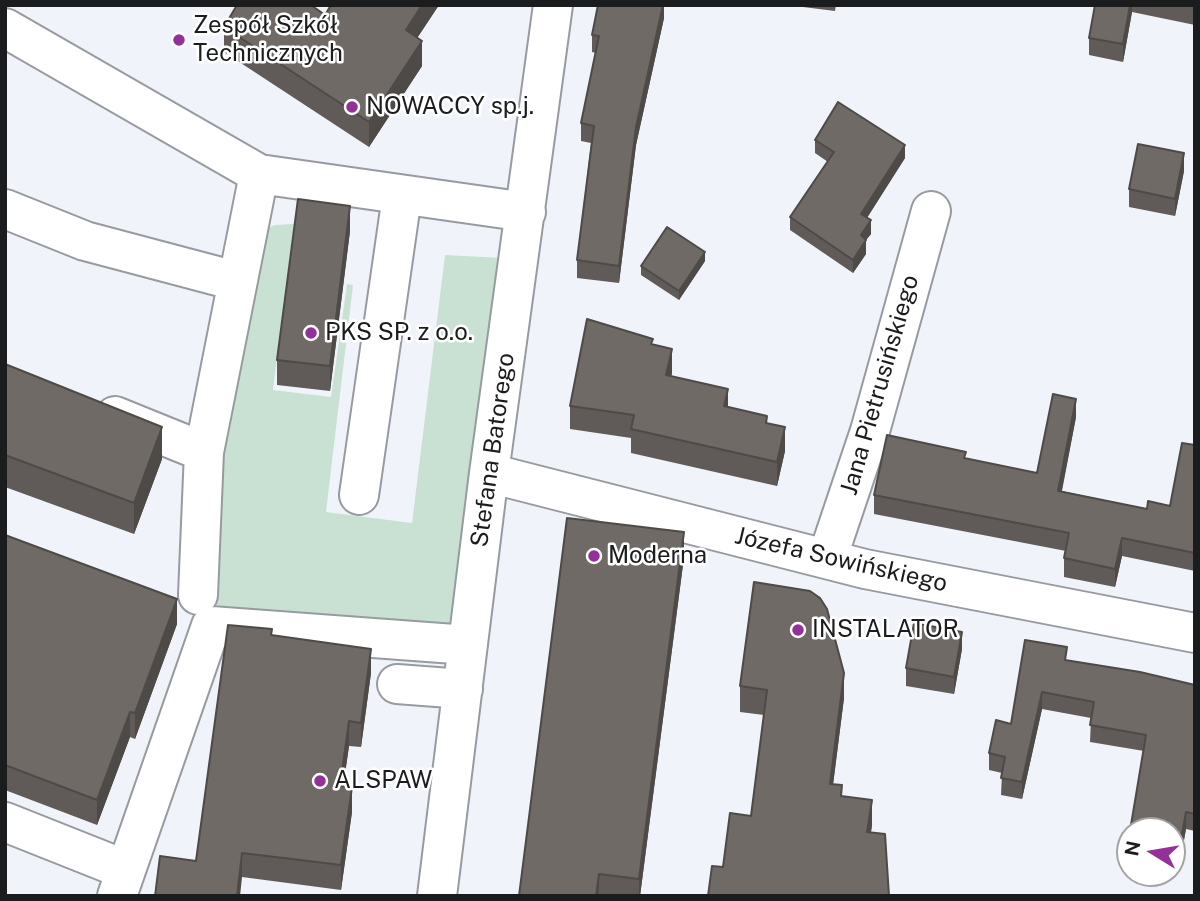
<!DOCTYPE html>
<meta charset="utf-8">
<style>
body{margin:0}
#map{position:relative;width:1200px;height:901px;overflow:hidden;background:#f0f4fa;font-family:"Public Sans",sans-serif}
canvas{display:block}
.frame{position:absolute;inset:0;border:7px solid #1b1c1e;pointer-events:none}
.north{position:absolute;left:1116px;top:817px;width:70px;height:70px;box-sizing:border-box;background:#fff;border:2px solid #a4a4a5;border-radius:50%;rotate:281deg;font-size:19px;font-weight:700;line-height:28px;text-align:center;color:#1b1c1e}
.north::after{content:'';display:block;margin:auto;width:24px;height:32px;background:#943198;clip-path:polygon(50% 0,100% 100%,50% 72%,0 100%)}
</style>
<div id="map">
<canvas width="1200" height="901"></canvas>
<div class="frame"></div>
<div class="north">N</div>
</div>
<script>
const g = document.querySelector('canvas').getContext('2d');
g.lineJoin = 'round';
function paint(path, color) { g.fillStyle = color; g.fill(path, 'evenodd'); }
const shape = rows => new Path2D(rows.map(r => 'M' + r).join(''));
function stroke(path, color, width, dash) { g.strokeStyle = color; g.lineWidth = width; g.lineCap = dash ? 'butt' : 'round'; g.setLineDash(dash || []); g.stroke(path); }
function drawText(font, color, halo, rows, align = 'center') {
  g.font = font + ' "Public Sans",sans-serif'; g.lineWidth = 5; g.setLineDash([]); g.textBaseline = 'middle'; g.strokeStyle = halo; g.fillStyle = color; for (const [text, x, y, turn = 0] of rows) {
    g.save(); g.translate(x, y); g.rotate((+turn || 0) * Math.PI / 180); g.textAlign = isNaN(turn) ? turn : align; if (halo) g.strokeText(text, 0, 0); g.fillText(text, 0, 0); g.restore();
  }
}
const green = shape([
 [294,224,273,390,331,397,347,284,353,285,326,512,412,523,445,255,504,258,454,626,300,615,211,605,204,588,251,255,259,234,274,225]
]);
const minor = shape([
 [5,28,259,174],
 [5,209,85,241,236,281],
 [115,416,204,452,259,174,526,212],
 [489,473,865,569,1195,633],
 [359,495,402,196],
 [827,559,870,431,931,211],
 [198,595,204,452],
 [397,684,463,689],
 [5,822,126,870],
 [117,896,211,626,468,645],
 [437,896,489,473,553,5]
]);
const wall = shape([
 [439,5,417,38,422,66,369,147,224,52,224,27,325,15],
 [664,5,664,18,636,145,619,283,577,278,577,260,591,143,581,141,581,123,596,53,592,52,592,35],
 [787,5,836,5,835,11],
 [1095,5,1195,5,1195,25,1132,12,1123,62,1089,55,1089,38],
 [815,140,905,158,867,218,871,234,866,240,866,254,853,273,790,230,790,217,828,162,815,153],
 [1184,171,1175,216,1129,207,1129,189],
 [350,231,330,391,277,385,277,360],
 [705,261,679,300,641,275,641,266],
 [653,345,672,373,671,376,728,407,767,423,785,451,777,486,631,453,631,438,570,429,570,406],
 [5,364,162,459,134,534,5,487],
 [1076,417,1062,491,1147,509,1170,506,1195,445,1195,571,1122,556,1115,587,1064,577,1064,558,1066,551,874,514,874,495,966,458,1037,473],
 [5,535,177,624,135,739,130,737,97,825,5,790],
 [684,557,640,896,519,896],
 [272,636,371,673,361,747,349,746,343,786,352,812,341,890,242,877,196,861],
 [962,649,954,694,906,686,906,668],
 [1067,661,1195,685,1195,831,1186,829,1182,851,1172,849,1172,831,1131,831,1131,825,1144,751,1090,742,1091,718,1042,709,1022,799,1001,795,1002,773,989,770,989,753,1011,724],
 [740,686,844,698,833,784,842,796,872,825,871,832,723,867,751,816,764,715,740,712]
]);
const shadedWall = shape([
 [422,5,439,5,406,55,406,30],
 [663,5,664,5,664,18,636,145,619,283,619,266,636,127],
 [1130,5,1132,5,1132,12,1123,62,1123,44],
 [422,41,422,66,369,147,369,122],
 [905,145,905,158,861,227,861,214],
 [1184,153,1184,171,1175,216,1175,199],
 [350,206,350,231,330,391,330,366],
 [871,220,871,234,866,240,866,254,853,273,853,260,861,235],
 [705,252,705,261,679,300,679,291],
 [672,349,672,373,666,399,666,375],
 [728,389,728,413,724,406],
 [1076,399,1076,417,1058,509,1058,491],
 [162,427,162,459,134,534,134,503],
 [785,427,785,451,777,486,777,462],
 [684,532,684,557,640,896,639,896,639,879],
 [1122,538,1122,556,1115,587,1115,569],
 [177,599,177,624,135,739,135,713],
 [962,632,962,649,954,694,954,677],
 [371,649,371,673,361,747,361,723],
 [844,673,844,698,830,809,830,784],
 [1042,692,1042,709,1022,799,1022,782],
 [130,712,130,737,97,825,97,800],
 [349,721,349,746,340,810,340,786],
 [352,787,352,812,341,890,341,865],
 [872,800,872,825,867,857,867,832],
 [1186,812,1186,829,1182,851,1182,834],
 [242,853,242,877,240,896,237,896],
 [599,874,599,896,596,896]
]);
const building = shape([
 [237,5,311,5,325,15,331,5,422,5,406,30,422,41,369,122,224,27,237,5],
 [598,5,663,5,636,127,619,266,577,260,594,126,581,123,599,36,592,35,598,5],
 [1095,5,1130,5,1123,44,1089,38,1095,5],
 [838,102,905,145,861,214,871,220,861,235,866,240,853,260,790,217,834,152,815,140,838,102],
 [1138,144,1184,153,1175,199,1129,189,1138,144],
 [298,199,350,206,330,366,277,360,298,199],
 [667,227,705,252,679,291,641,266,667,227],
 [587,319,653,339,651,344,672,349,666,375,728,389,724,406,767,416,766,423,785,427,777,462,631,429,634,415,570,406,587,319],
 [5,364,162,427,134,503,5,455,5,364],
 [1053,394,1076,399,1058,491,1147,509,1148,501,1170,506,1182,443,1195,445,1195,553,1122,538,1115,569,1064,558,1069,533,874,495,887,435,966,452,964,458,1037,473,1053,394],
 [567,518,684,532,639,879,599,874,596,896,519,896,567,518],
 [5,535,177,599,135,713,130,712,97,800,5,765,5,535],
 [754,582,810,591,820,598,827,609,844,673,830,784,842,785,841,796,872,800,867,832,885,834,889,896,708,896,712,866,723,867,730,813,751,816,767,690,740,686,754,582],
 [914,623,962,632,954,677,906,668,914,623],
 [228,625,272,629,271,635,371,649,361,723,349,721,340,786,352,787,341,865,242,853,237,896,155,896,160,856,196,861,228,625],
 [1025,640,1067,647,1065,660,1140,672,1195,685,1195,814,1186,812,1182,834,1172,832,1172,831,1164,831,1131,825,1146,735,1090,725,1094,702,1042,692,1022,782,1001,778,1005,757,989,753,996,720,1011,724,1025,640]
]);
const markers = [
 [179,40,7,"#943198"],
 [352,107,7,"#943198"],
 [311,333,7,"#943198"],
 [594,556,7,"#943198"],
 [798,630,7,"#943198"],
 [320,781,7,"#943198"]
];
const poiNames = [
 ["Zespół Szkół",193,26],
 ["Technicznych",193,54],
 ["NOWACCY sp.j.",366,107],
 ["PKS SP. z o.o.",325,333],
 ["Moderna",608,556],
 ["INSTALATOR",812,630],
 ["ALSPAW",334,781]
];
const streetNames = [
 ["Jana Pietrusińskiego",880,385,-74],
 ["Stefana Batorego",493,450,-82],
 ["Józefa Sowińskiego",841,560,13]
];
paint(green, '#c9e1d3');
stroke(minor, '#979ba0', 42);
stroke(minor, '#fff', 38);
paint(wall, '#605b58');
paint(shadedWall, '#4e4a47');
paint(building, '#706a66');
stroke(building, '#4e4a47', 2);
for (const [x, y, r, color] of markers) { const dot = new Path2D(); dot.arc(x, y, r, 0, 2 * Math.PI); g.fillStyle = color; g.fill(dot); stroke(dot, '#fff', 2.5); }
drawText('24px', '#1b1c1e', '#fff', poiNames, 'left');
drawText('24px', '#1b1c1e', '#fff', streetNames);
</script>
